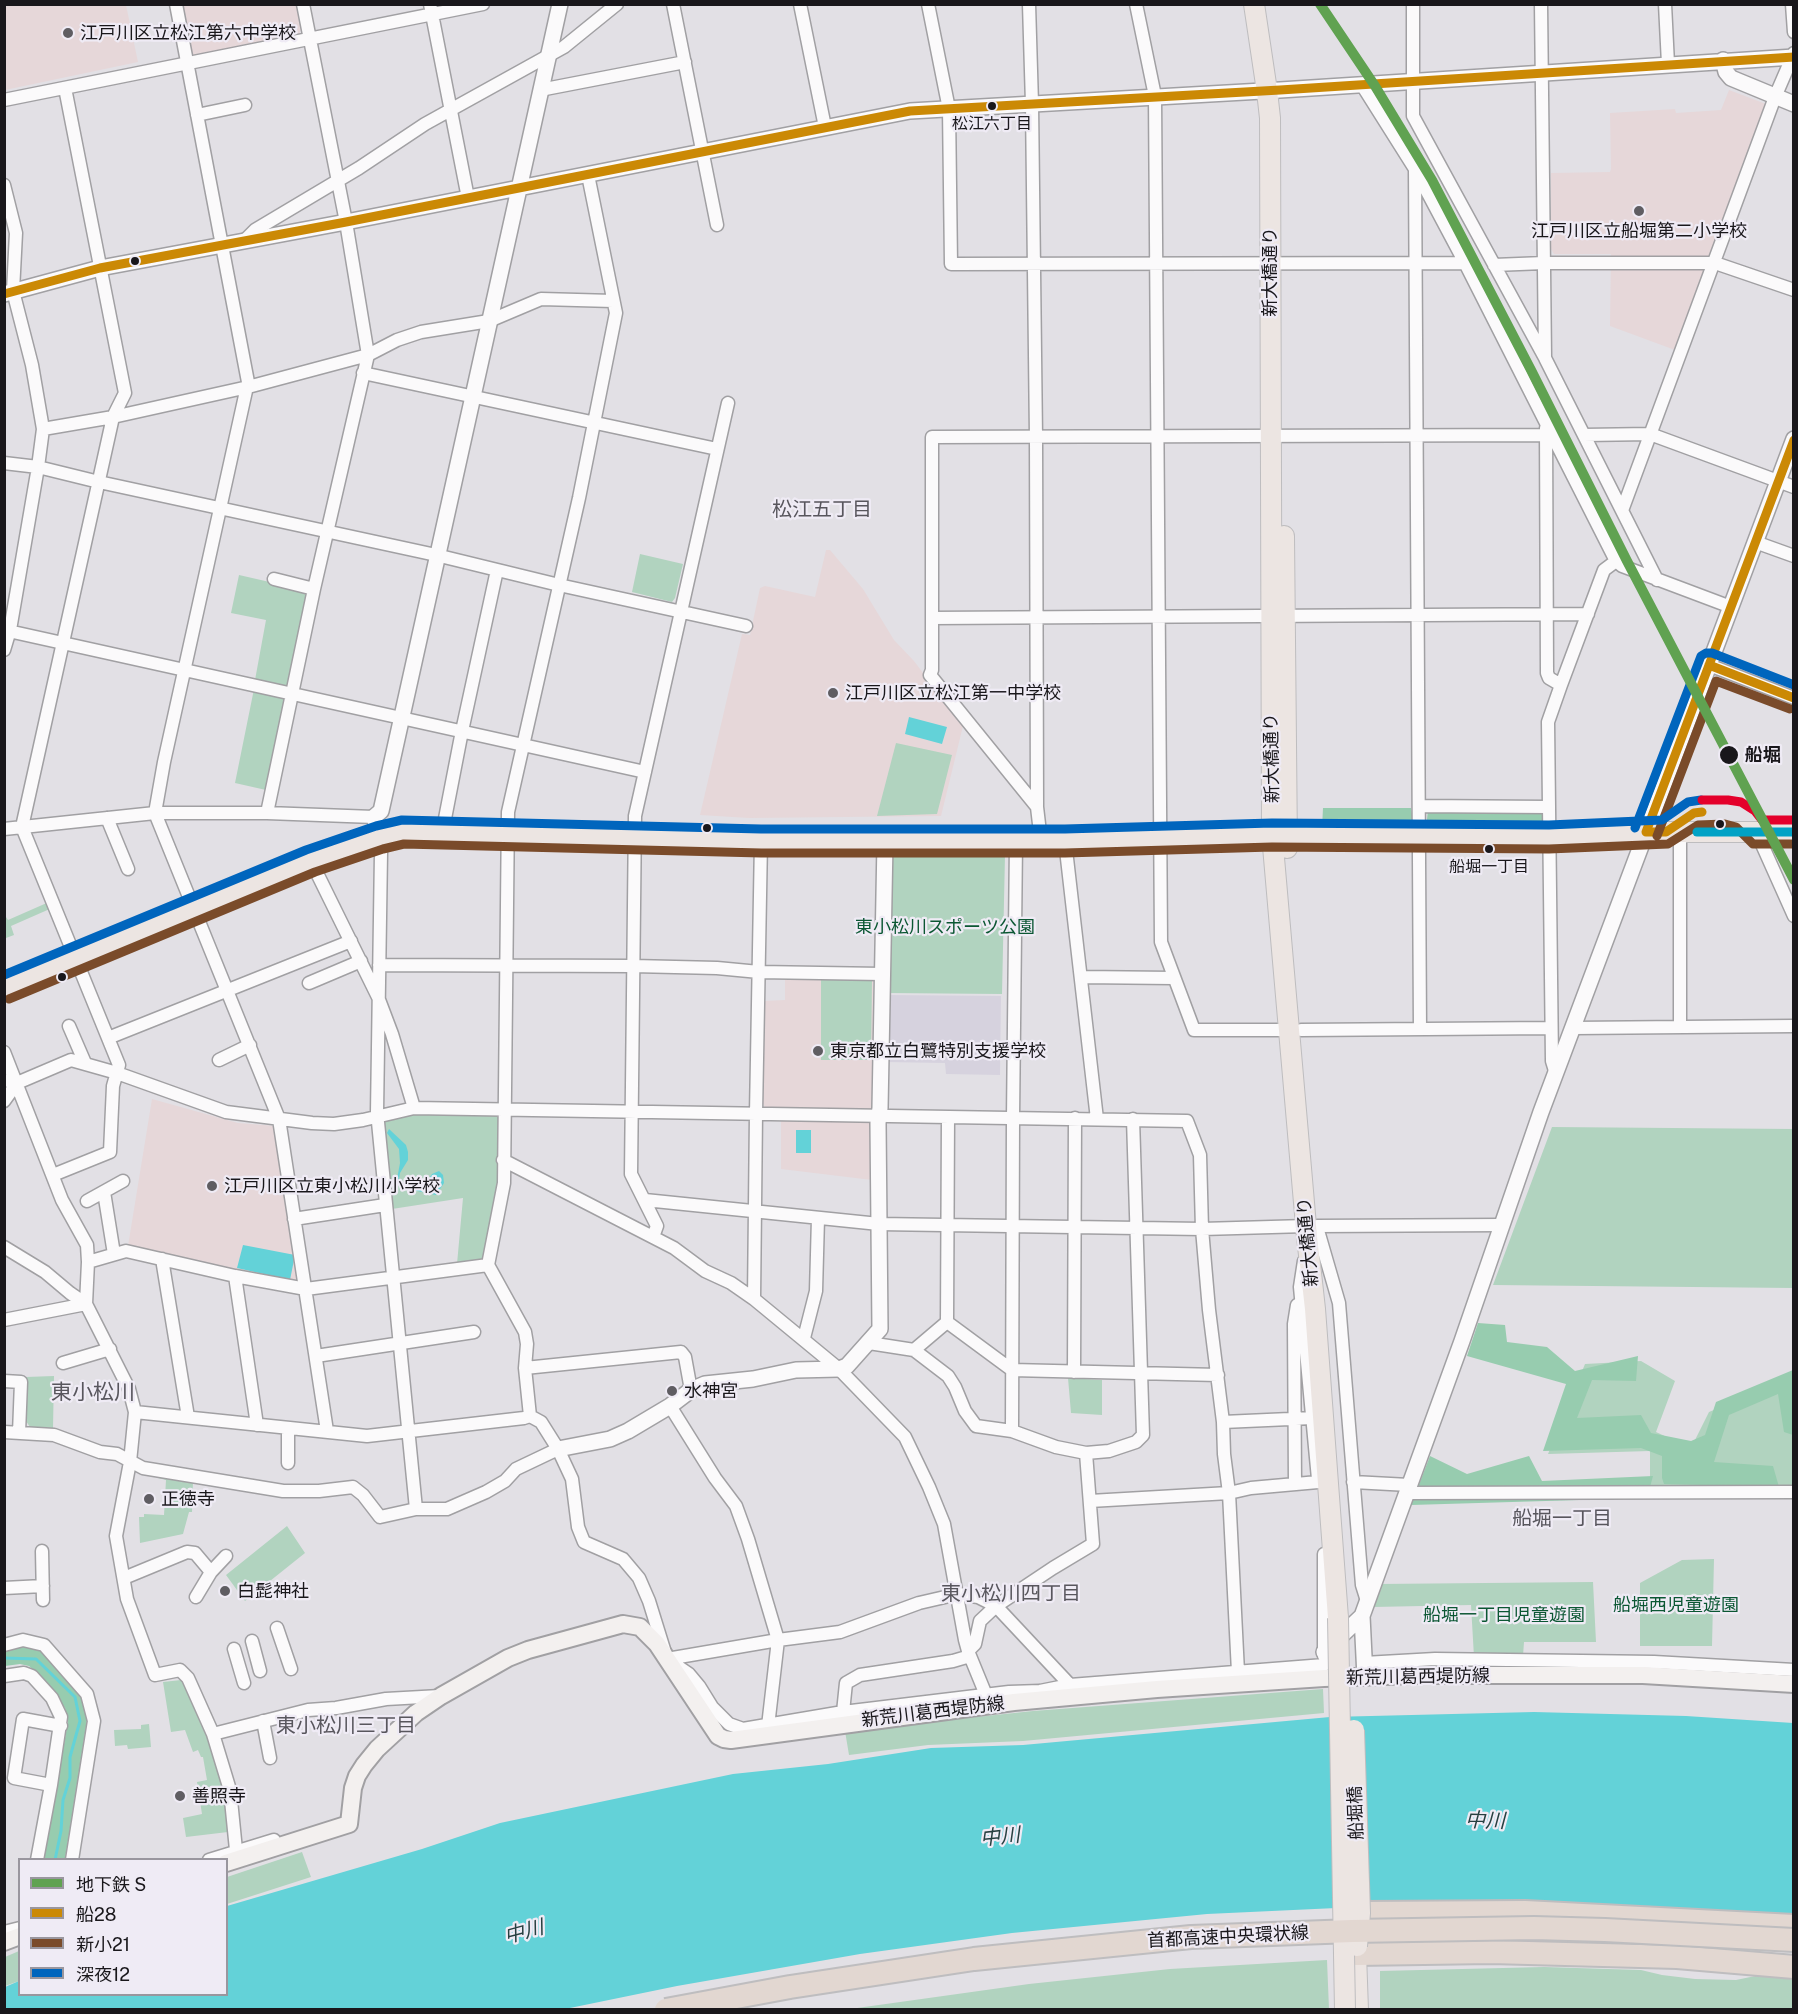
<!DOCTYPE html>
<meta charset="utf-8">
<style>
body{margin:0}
#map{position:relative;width:1798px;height:2014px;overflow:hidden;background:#e2e0e5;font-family:"Public Sans","Noto Sans JP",sans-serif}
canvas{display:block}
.frame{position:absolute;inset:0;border:6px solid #19171b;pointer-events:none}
.legend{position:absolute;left:18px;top:1858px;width:210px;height:138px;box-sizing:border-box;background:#efebf5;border:2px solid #99969e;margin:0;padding:8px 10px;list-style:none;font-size:18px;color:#19171b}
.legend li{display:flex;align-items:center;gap:12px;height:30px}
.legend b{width:30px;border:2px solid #99969e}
</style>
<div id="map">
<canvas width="1798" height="2014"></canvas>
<div class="frame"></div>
<ul class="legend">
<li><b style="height:8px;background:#60a251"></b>地下鉄 S</li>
<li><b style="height:8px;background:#cb8905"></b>船28</li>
<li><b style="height:8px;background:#7a4b2a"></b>新小21</li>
<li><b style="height:8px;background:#0065bd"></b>深夜12</li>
</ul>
</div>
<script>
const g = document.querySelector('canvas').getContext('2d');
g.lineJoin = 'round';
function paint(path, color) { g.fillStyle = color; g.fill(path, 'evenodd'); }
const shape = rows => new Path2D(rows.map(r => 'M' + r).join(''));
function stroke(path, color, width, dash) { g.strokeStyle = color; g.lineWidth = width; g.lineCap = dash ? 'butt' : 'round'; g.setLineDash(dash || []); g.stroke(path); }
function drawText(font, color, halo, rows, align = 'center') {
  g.font = font + ' "Public Sans","Noto Sans JP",sans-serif'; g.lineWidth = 4.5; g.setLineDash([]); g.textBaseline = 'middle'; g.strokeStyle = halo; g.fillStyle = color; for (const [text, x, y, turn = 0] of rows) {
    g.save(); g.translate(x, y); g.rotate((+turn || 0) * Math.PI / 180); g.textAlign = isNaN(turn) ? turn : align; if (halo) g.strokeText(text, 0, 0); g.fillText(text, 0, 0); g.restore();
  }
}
const built = shape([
 [886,995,1001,996,1000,1075,946,1074,945,1063,885,1062]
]);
const education = shape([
 [5,4,126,5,138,62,5,90],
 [181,5,298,5,302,27,299,34,191,56],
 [1729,90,1766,104,1675,350,1610,326,1611,254,1554,254,1551,249,1551,173,1610,172,1611,169,1610,113,1675,109,1676,113,1721,110],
 [826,550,830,550,863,589,894,640,914,661,963,726,941,816,749,818,700,815,742,634,750,635,760,588,765,586,815,597],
 [785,976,873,979,874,1106,871,1109,870,1124,872,1180,781,1169,781,1110,766,1109,762,1102,763,1001,785,1000],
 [152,1099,238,1123,276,1126,299,1277,295,1284,128,1246]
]);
const green = shape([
 [640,554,683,564,675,598,672,602,632,592],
 [239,575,309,591,288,686,255,680,266,620,231,613],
 [254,689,287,695,266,790,235,783],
 [896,743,952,755,937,814,877,816],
 [1005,855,1002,994,886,993,889,862,895,856],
 [49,902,52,908,11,926,14,935,6,938,5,934,4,914,8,920],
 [821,979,872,980,871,1060,821,1060],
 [411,1113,493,1114,499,1118,499,1156,496,1195,485,1255,482,1261,457,1264,463,1198,392,1209,383,1119],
 [1552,1127,1793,1129,1793,1288,1493,1285],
 [1641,1361,1675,1381,1656,1432,1691,1448,1709,1412,1793,1377,1793,1492,1650,1493,1650,1451,1548,1454,1585,1364],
 [54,1376,53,1428,30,1427,26,1421,26,1377],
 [1068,1378,1102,1380,1102,1415,1071,1413],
 [158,1475,193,1481,192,1512,189,1512,183,1534,140,1543,139,1517,144,1517,144,1514,164,1515,166,1480,158,1478],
 [287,1526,305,1553,245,1601,226,1575],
 [1714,1559,1712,1646,1640,1646,1640,1583,1682,1560],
 [1593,1582,1596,1642,1524,1642,1523,1656,1474,1657,1471,1605,1373,1607,1378,1584],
 [181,1680,186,1686,210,1740,224,1784,228,1832,186,1837,183,1818,202,1814,197,1782,207,1780,203,1757,201,1757,198,1750,193,1752,185,1730,171,1732,163,1682],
 [1323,1689,1324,1713,1023,1741,928,1745,849,1755,845,1731,1033,1711],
 [149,1724,151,1747,128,1749,127,1745,115,1746,114,1730,141,1729,141,1725],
 [302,1852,311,1877,227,1904,227,1877],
 [19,1951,19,1981,5,1986,5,1957],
 [1327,1960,1329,2009,850,2009,1029,1984,1170,1969],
 [1544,1967,1641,1970,1662,1975,1695,1979,1736,1980,1765,1974,1793,1977,1793,2009,1380,2010,1380,1971]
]);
const forest = shape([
 [1542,806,1542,828,1426,828,1428,810],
 [1323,808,1411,808,1414,826,1322,828],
 [1478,1323,1505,1325,1507,1342,1547,1347,1575,1371,1638,1356,1636,1381,1592,1380,1577,1418,1641,1415,1651,1433,1691,1441,1705,1435,1716,1402,1793,1370,1793,1435,1784,1432,1778,1394,1729,1415,1714,1462,1773,1466,1779,1487,1664,1484,1662,1478,1662,1456,1641,1448,1543,1451,1566,1384,1467,1356],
 [1430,1456,1467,1474,1529,1456,1542,1481,1653,1476,1647,1498,1411,1505],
 [24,1647,41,1651,81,1696,87,1720,65,1859,44,1859,68,1721,65,1708,47,1682,29,1666,20,1664,5,1666,5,1651]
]);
const water = shape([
 [909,717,947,727,942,744,905,734],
 [389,1129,406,1145,408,1152,408,1160,400,1173,399,1179,403,1185,434,1192,435,1191,430,1177,432,1174,439,1171,443,1175,444,1183,436,1195,408,1189,401,1186,397,1179,400,1163,399,1149,387,1133],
 [796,1130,811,1130,811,1153,796,1153],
 [243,1245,295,1255,290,1280,237,1268],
 [1534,1712,1686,1716,1793,1723,1793,1917,1358,1907,1207,1914,1012,1933,860,1954,677,1986,565,2009,5,2010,5,1987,19,1981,20,1994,226,1994,227,1906,422,1849,500,1823,733,1774,828,1764,931,1748,1023,1745,1330,1717]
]);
const stream = shape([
 [4,1658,36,1659,75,1697,80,1721,70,1757,70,1778,63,1800,61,1831,55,1860]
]);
const minor = shape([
 [176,4,248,382,164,762,155,813,279,1119,327,1431],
 [430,4,468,198],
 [673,4,717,225],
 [800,4,825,127],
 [928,4,949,109,951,264,1465,263],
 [1029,4,1032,104,1036,437,1037,807,1041,841],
 [1136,4,1155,96,1161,942,1194,1030,1291,1030],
 [1413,4,1413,116,1545,358,1657,580],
 [1541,4,1545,357],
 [1665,4,1668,64],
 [1792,4,1794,32],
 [1362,85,1415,169,1465,263,1616,561],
 [540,90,685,62],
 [4,100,483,4],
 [197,115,245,105],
 [1415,169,1420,1028],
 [588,175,616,313,579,498,508,812,504,1183,488,1265,525,1332,527,1344,525,1368,530,1416,541,1422,558,1449,572,1479,578,1527,584,1542,623,1559,639,1578,649,1601,667,1659,689,1674,699,1686,712,1707,729,1724,743,1729,843,1712,1009,1692,1040,1691,1070,1685,1324,1665],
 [4,185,16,233,13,291,32,365,43,429,38,467,10,630,4,650],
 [244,241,255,230,359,168,425,124,564,47,617,4],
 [1494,265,1544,263,1715,263,1794,290],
 [363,373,717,449],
 [1546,428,1547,673,1549,678,1561,685],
 [43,429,113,417,248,387,368,355,397,340,421,332,489,321,541,299,613,301],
 [1584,435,1650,434,1794,487],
 [4,463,38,467,99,482,436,555,559,585,746,626],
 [1623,508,1775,97,1794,53],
 [1755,542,1794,556],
 [274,579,314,589],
 [932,618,1588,614],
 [4,630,645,772],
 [1709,665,1794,698],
 [1419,806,1548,807],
 [1037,807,930,675,932,670,932,437,1545,435],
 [267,813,314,589,368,355,346,222,303,4],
 [107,818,128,869],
 [4,829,155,813,267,813,374,817],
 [1680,832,1680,1026],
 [442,834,462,731,497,570],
 [380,837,381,853,377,1112,416,1509],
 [1760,840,1794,916],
 [1065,841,1097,1119],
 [311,861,378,997,392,1034,414,1108],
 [379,965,633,966,717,968,759,972,882,974],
 [1081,977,1173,978],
 [309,983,361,961],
 [69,1026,85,1063],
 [1574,1028,1794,1026],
 [1301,1030,1551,1028],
 [108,1038,351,941],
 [4,1052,62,1200,87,1245,88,1262,86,1304,129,1389,135,1412,130,1462,116,1536,127,1599,155,1675,180,1670,188,1678,213,1734,230,1790,236,1850],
 [219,1060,250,1045],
 [1556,1074,1552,1061,1548,722,1561,685,1604,570,1616,561,1622,566,1731,607],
 [4,1080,17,1083,71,1060,117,1073,226,1112,312,1123,334,1124,363,1120,414,1108,1187,1121,1200,1155,1202,1229,1209,1310,1223,1422,1224,1454,1229,1493,1238,1672],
 [4,1101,17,1083],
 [948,1117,947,1322,1012,1370,1218,1375],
 [503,1160,674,1248,705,1271,731,1283,754,1299,839,1369,905,1437,929,1487,944,1524,965,1640,968,1651,986,1695],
 [53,1175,110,1152,113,1086,119,1065,22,827,113,417,125,393,65,88],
 [104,1192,114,1254],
 [645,1200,879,1224,1202,1229,1306,1226],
 [87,1201,123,1181],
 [294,1219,385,1205],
 [1317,1226,1501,1225],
 [1319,1234,1339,1303,1362,1585,1367,1601],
 [653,1237,657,1226,631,1174,635,816,728,403],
 [4,1247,45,1272,70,1293,86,1304],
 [162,1259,188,1417],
 [1304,1261,1300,1287,1318,1479],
 [88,1262,126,1251,235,1276,306,1289,488,1265],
 [235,1276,257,1425],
 [754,1299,756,1113,761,841],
 [4,1320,86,1304],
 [804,1338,816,1291,818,1218],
 [869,1343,914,1350,948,1376,955,1387,965,1411,976,1426,1012,1431,1056,1447,1086,1453,1109,1451,1136,1442,1143,1435,1133,1119],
 [914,1350,947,1322],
 [316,1356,474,1332],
 [63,1363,110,1349],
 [525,1368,681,1352,685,1357,691,1390],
 [1074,1372,1075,1118],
 [4,1381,21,1382,19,1433],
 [670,1406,715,1478,736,1506,748,1539,778,1640,768,1726],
 [135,1412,367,1436,524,1418,530,1416],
 [1223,1422,1312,1418],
 [1012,1431,1013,1118,1016,841],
 [4,1432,54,1435,100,1452,117,1454,143,1468,283,1491,319,1491,353,1487,363,1495,380,1517,416,1509,447,1509,486,1492,505,1481,516,1469,558,1449],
 [288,1463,288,1428],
 [1353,1482,1409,1485],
 [1295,1484,1294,1324,1297,1305],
 [1406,1493,1794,1492],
 [1090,1501,1229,1493,1251,1488,1318,1482],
 [42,1551,43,1600],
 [1324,1554,1324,1656],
 [124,1578,187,1552,195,1553,211,1572],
 [4,1588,43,1586],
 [196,1597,211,1572,226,1556],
 [277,1628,291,1669],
 [252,1641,260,1671],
 [4,1645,23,1640,44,1645,87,1694,94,1721,72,1860],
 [234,1649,244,1683],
 [968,1651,975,1644,980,1621,996,1606,1053,1568,1093,1544,1086,1453],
 [667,1659,778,1640,840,1632,919,1603,958,1594,978,1597,996,1606,1070,1685],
 [1364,1663,1435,1659,1654,1662,1794,1670],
 [4,1676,24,1673,32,1676,52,1698,61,1717,51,1785,37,1860],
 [843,1712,846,1683,860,1675,953,1661,970,1656],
 [263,1721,270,1758],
 [213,1734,308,1710,336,1708,386,1699,440,1696],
 [51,1785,14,1778,23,1719,61,1726],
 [209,1860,274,1840],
 [4,1932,20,1928]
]);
const tertiary = shape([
 [1723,60,1726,72,1731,78,1794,104],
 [4,294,100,268,346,222,910,111,1280,90,1794,57],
 [380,837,374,817,381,811,560,4],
 [558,1449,610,1439,628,1431,670,1406,691,1390,705,1384,753,1379,796,1370,839,1369,847,1366,880,1329,878,1123,880,1108,885,842],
 [1324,1652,1362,1616],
 [1365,1677,1362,1616,1462,1341,1541,1112,1794,439]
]);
const secondary = shape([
 [226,1863,349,1824,353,1788,357,1776,364,1765,377,1749,416,1713,441,1696,508,1658,528,1650,623,1624,640,1627,657,1644,718,1736,724,1739,731,1740,1014,1702,1157,1689,1324,1678,1416,1675,1643,1675,1794,1684],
 [4,1942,20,1936]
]);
const primary = shape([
 [1254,4,1267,91,1270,118,1272,835,1307,1237,1315,1309,1338,1618],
 [1284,536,1287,848],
 [4,988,311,861,380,837,403,832,745,841,885,842,1065,841,1272,835,1549,837,1646,832,1794,832],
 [1356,1954,1358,2010]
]);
const motorway = shape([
 [1794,1926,1525,1912,1360,1913,1351,1923,1344,1937,1356,1954,1491,1952,1677,1957,1794,1967]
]);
const primaryBridge = shape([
 [1338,1618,1345,2010],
 [1354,1730,1360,1913,1357,1946]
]);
const motorwayBridge = shape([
 [666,2010,790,1987,974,1959,1191,1937,1352,1931,1534,1928,1605,1930,1794,1940]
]);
const bus1 = shape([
 [4,294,100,268,346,222,910,111,1280,90,1794,57],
 [1709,665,1794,698],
 [1702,812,1694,813,1666,832,1646,832,1794,440]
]);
const bus2 = shape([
 [1657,836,1716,681,1790,709],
 [9,999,315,872,383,849,404,844,761,853,1065,853,1272,847,1549,849,1668,844,1698,825,1725,824,1736,827,1753,844,1794,844]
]);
const bus3 = shape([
 [1635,828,1701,656,1706,653,1712,653,1794,685],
 [4,975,306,850,376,826,402,820,761,829,1065,829,1272,823,1549,825,1662,820,1688,802,1701,800]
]);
const bus4 = shape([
 [1697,832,1794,832]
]);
const bus5 = shape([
 [1702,800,1728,800,1741,802,1755,811,1762,820,1794,820]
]);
const metro1 = shape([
 [1320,4,1375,86,1432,180,1531,370,1627,561,1794,880]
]);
const markers = [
 [68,33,6,"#5f5d62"],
 [992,106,5,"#19171b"],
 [1639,211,6,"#5f5d62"],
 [135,261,5,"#19171b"],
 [833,693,6,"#5f5d62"],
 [1729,755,10,"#19171b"],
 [1720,824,5,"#19171b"],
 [707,828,5,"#19171b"],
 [1489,849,5,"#19171b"],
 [62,977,5,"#19171b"],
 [818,1051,6,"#5f5d62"],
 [212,1186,6,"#5f5d62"],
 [672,1391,6,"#5f5d62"],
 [149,1499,6,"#5f5d62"],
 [225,1591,6,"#5f5d62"],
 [180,1796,6,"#5f5d62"]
];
const busNames = [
 ["松江六丁目",992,124],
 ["船堀一丁目",1489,867]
];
const poiNames = [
 ["江戸川区立松江第六中学校",80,33],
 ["江戸川区立船堀第二小学校",1639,231,"center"],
 ["江戸川区立松江第一中学校",845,693],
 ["東京都立白鷺特別支援学校",830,1051],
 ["江戸川区立東小松川小学校",224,1186],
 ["水神宮",684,1391],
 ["正徳寺",161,1499],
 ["白髭神社",237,1591],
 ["善照寺",192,1796]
];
const streetNames = [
 ["新大橋通り",1270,272,-90],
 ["新大橋通り",1272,758,-91],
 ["新大橋通り",1308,1242,-95],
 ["新荒川葛西堤防線",1418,1677,-1],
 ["新荒川葛西堤防線",933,1712,-7],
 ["船堀橋",1356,1813,-92],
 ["首都高速中央環状線",1228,1937,-3]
];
const stopNames = [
 ["船堀",1745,755]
];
const parkNames = [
 ["東小松川スポーツ公園",945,927],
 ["船堀西児童遊園",1676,1605],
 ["船堀一丁目児童遊園",1504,1615]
];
const neighbourhoodNames = [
 ["松江五丁目",822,510],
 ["船堀一丁目",1562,1519],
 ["東小松川四丁目",1011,1594],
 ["東小松川三丁目",346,1726]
];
const waterNames = [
 ["中川",1485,1821,1],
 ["中川",1000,1837,-6],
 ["中川",524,1932,-15]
];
const quarterNames = [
 ["東小松川",93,1393]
];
paint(built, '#d6d2de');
paint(education, '#e6d7d9');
paint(green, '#b1d3bf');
paint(forest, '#97ccaf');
paint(water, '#63d2d8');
stroke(stream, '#63d2d8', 3);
stroke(minor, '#a1a0a3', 15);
stroke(tertiary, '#a1a0a3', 18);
stroke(secondary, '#a1a0a3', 20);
stroke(primary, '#bebdbf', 22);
stroke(motorway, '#bebdbf', 26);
stroke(minor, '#fbfafb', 12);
stroke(tertiary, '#fbfafb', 15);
stroke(secondary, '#f3f0ef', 16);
stroke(primary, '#ece5e2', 20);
stroke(motorway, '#e2d7d1', 22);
stroke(primaryBridge, '#bebdbf', 22, []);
stroke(motorwayBridge, '#bebdbf', 26, []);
stroke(primaryBridge, '#ece5e2', 20);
stroke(motorwayBridge, '#e2d7d1', 22);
stroke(bus1, '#cb8905', 9);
stroke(bus2, '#7a4b2a', 9);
stroke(bus3, '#0065bd', 9);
stroke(bus4, '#01a2c5', 9);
stroke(bus5, '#e4002b', 9);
stroke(metro1, '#60a251', 10);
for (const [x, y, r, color] of markers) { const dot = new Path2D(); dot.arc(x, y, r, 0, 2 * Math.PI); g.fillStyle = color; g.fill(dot); stroke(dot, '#efebf5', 2); }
drawText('16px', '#19171b', '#efebf5', busNames);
drawText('18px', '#19171b', '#efebf5', poiNames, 'left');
drawText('18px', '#19171b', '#efebf5', streetNames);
drawText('bold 18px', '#19171b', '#efebf5', stopNames, 'left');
drawText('18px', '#0b5733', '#efebf5', parkNames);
drawText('20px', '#58565d', '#efebf5', neighbourhoodNames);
drawText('italic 20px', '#274041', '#efebf5', waterNames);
drawText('21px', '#58565d', '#efebf5', quarterNames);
</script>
